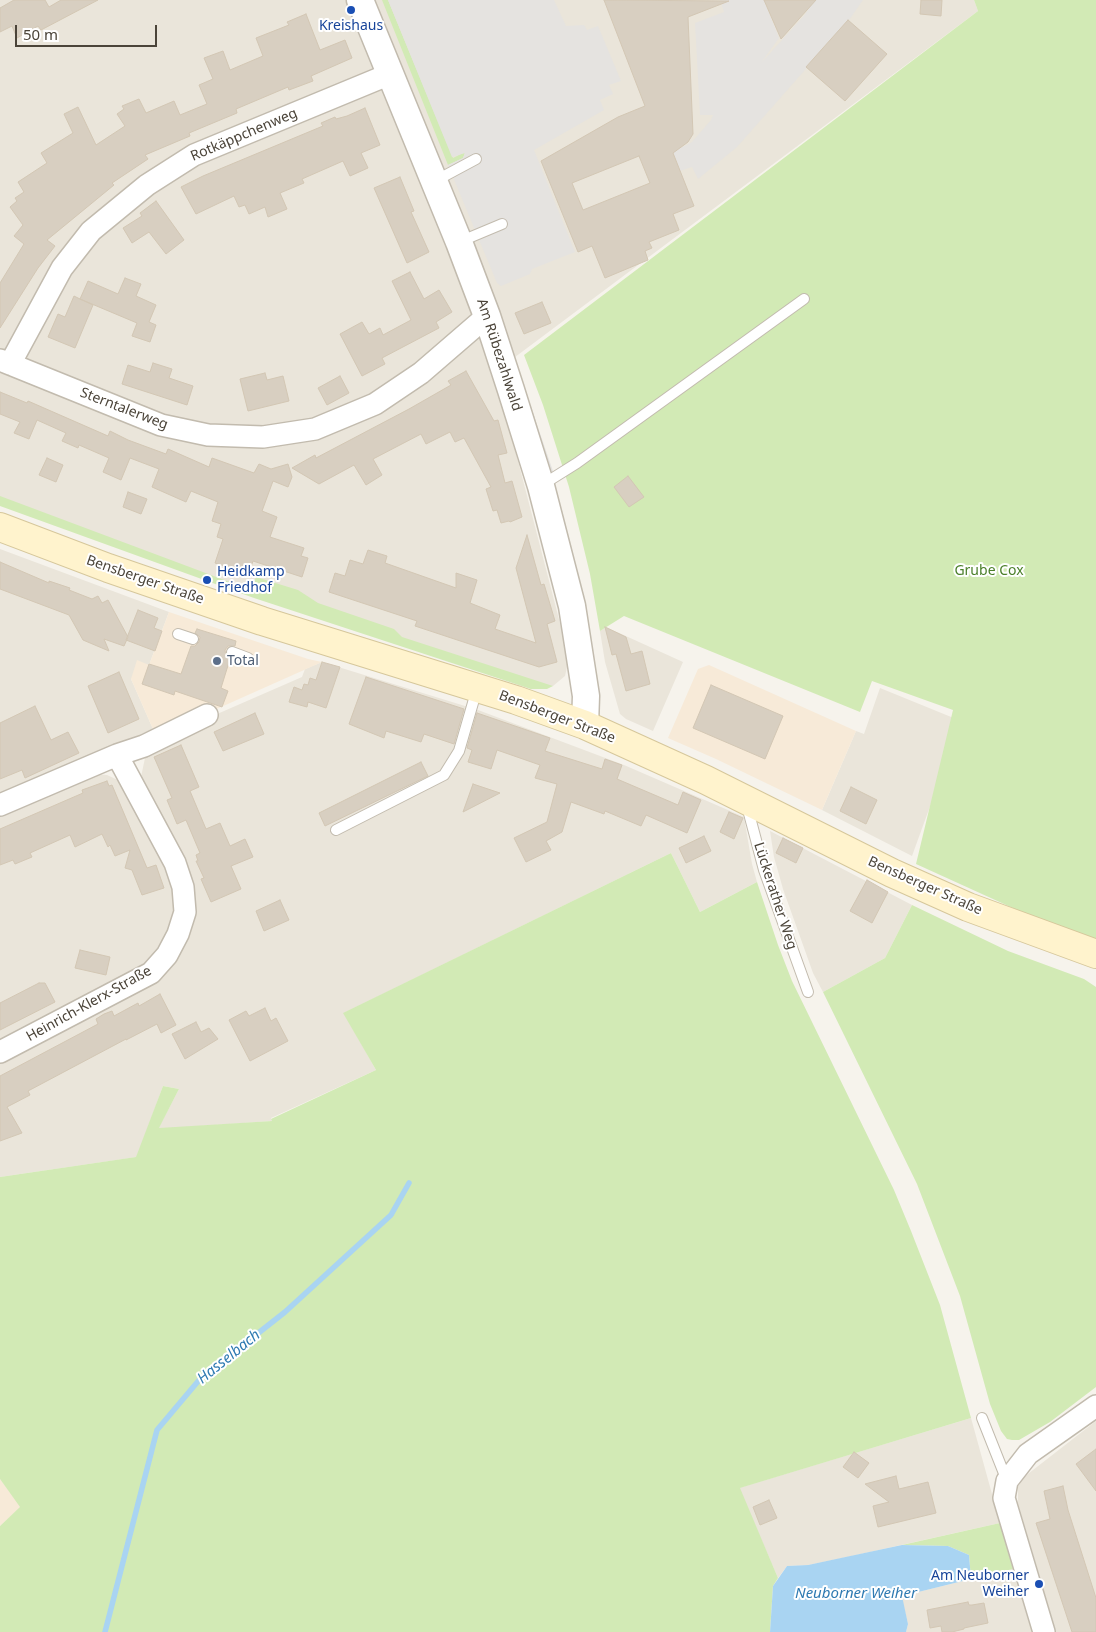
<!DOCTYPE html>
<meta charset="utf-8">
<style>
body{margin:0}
#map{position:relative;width:1096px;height:1632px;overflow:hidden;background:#f6f3ec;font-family:"Noto Sans",sans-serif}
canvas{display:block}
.scale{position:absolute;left:15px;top:25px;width:142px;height:22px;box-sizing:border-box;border:2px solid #4b4439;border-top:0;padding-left:6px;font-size:15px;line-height:18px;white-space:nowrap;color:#4b4439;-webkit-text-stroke:4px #fff;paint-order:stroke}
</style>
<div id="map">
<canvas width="1096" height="1632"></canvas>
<div class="scale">50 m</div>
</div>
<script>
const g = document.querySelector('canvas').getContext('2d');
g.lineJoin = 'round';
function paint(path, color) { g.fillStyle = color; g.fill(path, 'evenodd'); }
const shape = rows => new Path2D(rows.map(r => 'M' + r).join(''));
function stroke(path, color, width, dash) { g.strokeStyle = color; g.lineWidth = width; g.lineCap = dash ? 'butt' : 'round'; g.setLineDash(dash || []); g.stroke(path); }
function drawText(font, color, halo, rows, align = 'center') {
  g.font = font + ' "Noto Sans",sans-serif'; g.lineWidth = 4; g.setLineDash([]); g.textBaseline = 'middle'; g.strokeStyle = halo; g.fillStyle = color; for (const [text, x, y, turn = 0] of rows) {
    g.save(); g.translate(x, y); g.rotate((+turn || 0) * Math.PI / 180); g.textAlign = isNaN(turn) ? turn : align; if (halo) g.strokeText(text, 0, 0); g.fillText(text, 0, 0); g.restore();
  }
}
const residential = shape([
 [0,0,974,0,978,11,495,372,569,658,565,676,553,686,531,689,0,504],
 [0,549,169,612,149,665,131,679,153,729,0,795],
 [606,627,683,662,653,731,626,719,620,714,605,662,600,631],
 [322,662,478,710,624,765,744,817,752,864,757,882,700,912,671,853,344,1013,376,1070,271,1118,272,1121,158,1129,179,1089,163,1086,137,1157,0,1177,0,1060,148,982,187,934,141,777,145,758,149,753,208,718,302,677,305,669],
 [880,688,961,721,912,856,822,810,856,731,864,734],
 [94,774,107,775,120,781,168,865,175,895,174,911,171,926,161,946,144,966,0,1044,0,813],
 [770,831,912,905,885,958,823,992,813,973,783,889,774,857],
 [971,1418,1000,1523,843,1558,808,1565,787,1566,778,1578,739,1488],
 [1096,1421,1096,1632,1056,1632,1018,1503,1018,1487,1024,1477],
 [1013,1569,1032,1632,906,1632,908,1624,901,1596]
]);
const commercial = shape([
 [169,612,308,659,322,662,156,736,131,679,137,660,149,665],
 [709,665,856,731,822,810,716,759,668,738,698,669],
 [0,1479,21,1507,0,1526]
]);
const green = shape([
 [382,0,388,0,453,158,465,152,463,158,448,165],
 [974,0,1096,0,1096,941,1048,924,916,864,953,710,872,681,860,712,624,616,600,631,590,574,569,487,543,405,524,355,978,11],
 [0,496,251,590,256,577,298,590,318,603,394,629,402,637,553,686,547,689,531,689,254,598,0,506],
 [671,853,700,912,757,882,778,945,792,981,894,1190,911,1231,940,1305,971,1418,740,1488,778,1578,773,1586,770,1632,0,1632,0,1526,20,1507,0,1479,0,1177,136,1157,163,1086,179,1089,159,1128,272,1121,271,1119,376,1070,343,1013],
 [912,905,1008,951,1084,979,1096,987,1096,1387,1050,1422,1019,1440,1012,1440,1007,1439,1001,1431,990,1404,960,1296,917,1184,823,992,885,958],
 [1000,1523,1013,1569,971,1579,969,1555,948,1546,902,1545]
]);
const parking = shape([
 [388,0,554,0,566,26,584,25,587,30,598,26,621,81,609,85,613,94,600,100,604,110,534,150,575,252,532,269,530,274,501,286,497,283,448,165,463,158,465,153,452,157],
 [720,0,764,0,779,38,761,63,804,16,809,8,806,0,863,0,849,20,737,147,698,179,692,167,680,171,672,151,687,145,692,142,711,120,713,115,700,115,695,23,724,12],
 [510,348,532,410,554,474,548,476]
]);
const water = shape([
 [902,1545,948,1546,969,1555,971,1579,902,1596,908,1624,906,1632,770,1632,773,1586,787,1566,808,1565]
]);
const stream = shape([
 [105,1632,157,1430,200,1379,285,1312,391,1215,409,1183]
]);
const building = shape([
 [14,0,45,0,49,7,61,0,98,0,41,30,38,26,17,38,12,26,0,32,0,8,14,0],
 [604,0,729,1,688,17,693,134,688,142,673,153,694,206,673,214,679,230,649,242,652,248,645,251,648,260,605,278,592,246,578,252,541,161,618,117,645,106,604,0],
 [639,156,650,183,583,210,572,183,639,156],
 [764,0,816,0,781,39,764,0],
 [921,0,942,0,941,16,920,14,921,0],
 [306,14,320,50,345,40,352,58,311,76,313,81,289,90,288,87,236,109,237,113,189,133,190,136,145,155,148,159,112,183,114,185,47,240,55,246,38,268,0,328,0,283,24,244,14,236,23,225,10,207,17,201,15,198,24,192,18,182,47,163,41,153,73,133,64,114,78,107,96,145,125,126,117,114,124,109,122,106,139,99,146,113,174,101,180,115,207,104,199,85,213,79,204,58,223,51,230,70,263,56,256,38,289,25,287,22,306,14],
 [848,20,887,54,845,101,806,67,848,20],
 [365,108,380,145,361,153,368,168,350,176,343,161,302,179,304,183,280,193,287,209,268,217,265,207,249,214,245,205,239,207,234,196,196,214,181,187,203,176,323,126,321,123,335,117,336,119,347,116,365,108],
 [400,177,414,211,411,212,429,252,407,263,374,188,400,177],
 [156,201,184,240,166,254,149,232,132,243,123,228,142,216,140,213,156,201],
 [410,272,424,299,439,290,452,312,436,322,439,328,382,358,385,364,362,376,340,334,362,322,369,334,380,328,383,335,411,320,392,281,410,272],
 [125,278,141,284,136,296,156,305,149,322,156,325,150,342,132,336,137,323,80,299,93,305,75,348,48,337,58,314,65,317,74,296,80,299,88,281,118,294,125,278],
 [542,302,551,323,524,334,515,313,542,302],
 [153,363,172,369,169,378,193,386,187,405,122,384,128,365,150,372,153,363],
 [466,371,494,421,498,420,507,453,498,455,505,483,512,481,522,517,510,522,509,521,501,523,497,510,493,511,486,489,491,487,464,438,455,442,450,432,426,444,421,434,373,459,382,475,366,485,354,465,319,484,292,468,315,455,316,458,409,409,451,385,448,381,466,371],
 [265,373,267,380,283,376,289,401,248,411,240,379,265,373],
 [340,376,349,393,327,405,318,388,340,376],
 [0,392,27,403,28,401,108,436,110,431,128,440,166,454,168,449,209,467,212,458,254,473,259,464,271,469,288,464,292,477,288,487,273,481,262,511,277,517,270,537,304,548,301,556,308,558,302,577,253,561,248,575,215,563,223,539,217,537,221,524,212,521,218,502,191,491,186,502,152,487,159,469,130,458,121,480,103,472,109,458,79,445,78,448,62,441,66,433,37,420,29,439,14,433,20,422,0,414,0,392],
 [47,458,63,465,56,482,39,475,47,458],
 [628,476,644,497,629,507,614,487,628,476],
 [128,492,147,499,141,514,123,507,128,492],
 [527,535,541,585,544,584,555,621,547,624,557,662,539,667,415,626,417,621,329,592,335,573,345,576,350,560,363,564,368,550,387,556,385,563,456,588,456,573,477,580,470,603,500,615,495,629,536,643,516,568,527,535],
 [0,562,49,583,49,581,70,588,69,590,92,599,98,596,102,603,108,600,128,637,124,646,104,639,109,651,83,640,69,615,0,589,0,562],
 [138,610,158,618,154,628,162,631,155,651,126,640,138,610],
 [605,627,626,637,631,654,642,651,650,684,626,691,616,654,612,655,605,627],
 [197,629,236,641,235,646,228,646,225,650,226,656,230,659,221,688,228,691,222,707,175,691,174,695,142,684,149,664,181,674,191,646,195,646,199,642,200,637,195,633,197,629],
 [322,662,340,667,326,708,308,702,307,707,289,702,294,687,302,690,304,684,308,685,310,678,316,680,322,662],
 [119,672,139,719,108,733,88,686,119,672],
 [366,677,464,709,454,744,424,734,421,742,386,731,384,738,349,724,366,677],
 [711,685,783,716,765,759,693,728,711,685],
 [35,706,51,740,68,732,79,753,25,778,22,770,0,779,0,723,35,706],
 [255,713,264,734,223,751,214,732,255,713],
 [477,713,550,738,545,751,602,769,605,759,622,765,617,779,678,805,683,792,701,800,687,833,646,815,641,826,605,811,604,814,571,802,562,832,546,841,551,850,526,862,514,838,547,822,557,784,535,778,540,765,497,750,491,769,468,762,472,750,467,748,477,713],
 [181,745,199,787,190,791,206,829,220,823,230,846,245,839,253,857,231,866,241,889,211,902,201,879,204,878,196,861,198,861,196,855,200,853,186,820,177,824,167,800,172,798,154,757,181,745],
 [421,762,428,776,325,826,319,813,421,762],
 [107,781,109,786,112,785,147,868,156,865,164,888,142,895,132,870,125,868,130,850,115,856,110,845,108,847,102,834,75,847,70,835,30,853,32,857,15,864,13,860,0,865,0,829,83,793,82,790,107,781],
 [473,784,500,793,463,812,473,784],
 [851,787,877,800,866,824,840,811,851,787],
 [729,812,743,818,734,839,720,832,729,812],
 [704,836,711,851,686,863,679,848,704,836],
 [783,838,803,848,796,863,776,853,783,838],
 [867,880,888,892,872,923,850,911,867,880],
 [280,900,289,920,264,931,256,911,280,900],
 [80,950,110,957,106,975,75,968,80,950],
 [39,983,45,983,55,1002,0,1030,0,1003,39,983],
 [160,994,176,1025,161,1033,157,1024,126,1040,126,1039,28,1091,30,1095,7,1107,22,1133,0,1141,0,1076,98,1024,96,1019,104,1014,112,1011,114,1016,138,1003,139,1006,160,994],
 [265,1008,271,1021,276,1018,288,1041,250,1061,229,1020,246,1011,249,1016,265,1008],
 [196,1022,201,1032,209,1028,218,1039,185,1059,172,1034,196,1022],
 [1096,1449,1096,1491,1076,1464,1096,1449],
 [854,1452,869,1463,858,1478,843,1467,854,1452],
 [896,1476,899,1489,928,1482,936,1513,878,1527,873,1506,889,1502,865,1484,896,1476],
 [1063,1486,1068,1510,1096,1598,1096,1632,1072,1632,1036,1523,1050,1519,1044,1491,1063,1486],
 [769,1500,777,1518,760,1525,753,1507,769,1500],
 [968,1602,969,1605,972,1605,984,1603,988,1623,964,1628,964,1629,952,1632,942,1632,941,1626,930,1628,927,1610,968,1602]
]);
const service = shape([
 [435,181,476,159],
 [459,242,502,224],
 [542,485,577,463,804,299],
 [178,634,193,639],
 [232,652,248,658],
 [747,806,764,870,808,992],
 [336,830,444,775,459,751,477,689],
 [982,1418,1007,1481]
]);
const minor = shape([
 [0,360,161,425,208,435,263,437,315,429,375,404,421,373,487,316],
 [10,364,62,268,91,231,147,185,194,155,390,74],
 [0,805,117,755,144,746,207,715],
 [0,1052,151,973,167,955,178,934,185,912,183,887,175,863,117,755],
 [1044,1632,1004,1498,1007,1481,1028,1454,1096,1406]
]);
const tertiary = shape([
 [360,0,459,242,487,316,511,390,541,486,572,606,586,696,585,725]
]);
const secondary = shape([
 [0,527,108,568,262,621,516,700,585,725,706,780,892,873,968,907,1096,954]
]);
const markers = [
 [351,10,5,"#1a4fb4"],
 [207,580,5,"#1a4fb4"],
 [217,661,5,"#5c6f8a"],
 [1039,1584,5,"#1a4fb4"]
];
const transitNames = [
 ["Kreishaus",351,26],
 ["Heidkamp",217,572,"left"],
 ["Friedhof",217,588,"left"],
 ["Am Neuborner",1029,1576,"right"],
 ["Weiher",1029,1592,"right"]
];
const streetNames = [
 ["Rotkäppchenweg",244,135,-23],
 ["Am Rübezahlwald",499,355,72],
 ["Sterntalerweg",124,409,21],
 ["Bensberger Straße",145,580,19],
 ["Bensberger Straße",557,717,21],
 ["Bensberger Straße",925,886,24],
 ["Lückerather Weg",775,896,72],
 ["Heinrich-Klerx-Straße",89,1004,-29]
];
const parkNames = [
 ["Grube Cox",989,571]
];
const serviceNames = [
 ["Total",227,661]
];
const waterNames = [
 ["Hasselbach",229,1357,-39],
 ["Neuborner Weiher",856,1594]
];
paint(residential, '#eae5da');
paint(commercial, '#f7ead8');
paint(green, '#d2eab5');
paint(parking, '#e5e3e0');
paint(water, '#a9d4f2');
stroke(stream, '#a9d4f2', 5.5);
paint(building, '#d8cfc1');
stroke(building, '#d3c7b4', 1);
stroke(service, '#c2bbae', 12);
stroke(minor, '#c2bbae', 24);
stroke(tertiary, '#c2bbae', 29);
stroke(secondary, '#d6c79b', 30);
stroke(service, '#fff', 10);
stroke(minor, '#fff', 21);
stroke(tertiary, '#fff', 26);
stroke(secondary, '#fff3cd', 28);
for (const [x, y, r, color] of markers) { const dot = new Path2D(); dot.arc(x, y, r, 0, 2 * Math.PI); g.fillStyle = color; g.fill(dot); stroke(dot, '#fff', 2); }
drawText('14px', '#164399', '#fff', transitNames);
drawText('14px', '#4b4439', '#fff', streetNames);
drawText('14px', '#4a7f2a', '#fff', parkNames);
drawText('14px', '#4e5e75', '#fff', serviceNames, 'left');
drawText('italic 15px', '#2e7ab2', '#fff', waterNames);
</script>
